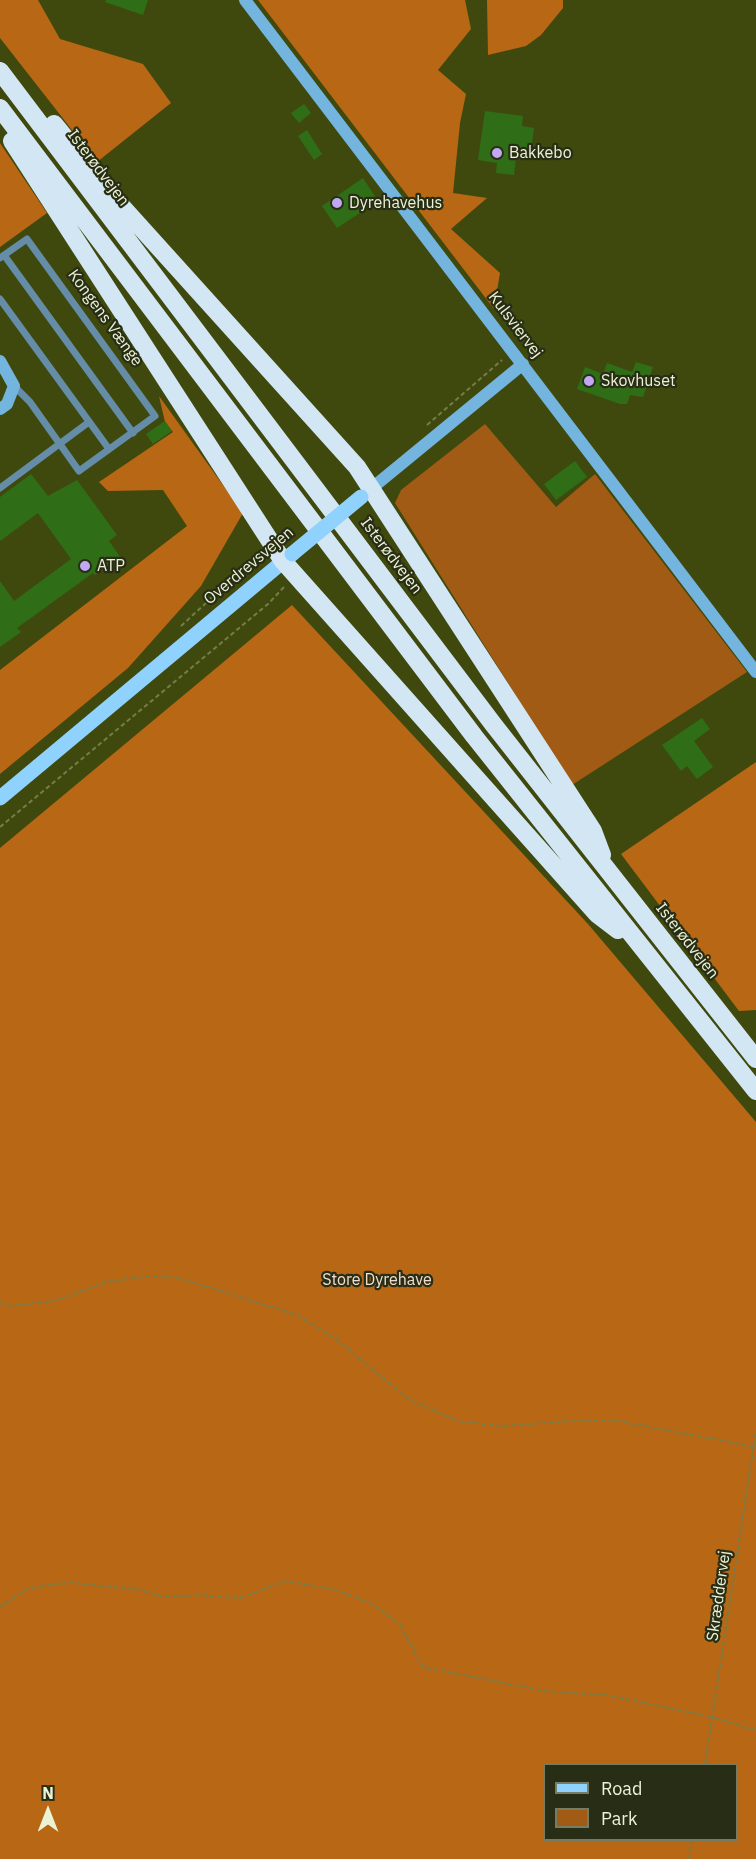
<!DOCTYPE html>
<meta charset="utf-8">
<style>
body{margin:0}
#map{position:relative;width:756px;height:1859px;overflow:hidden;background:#3f490e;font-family:"IBM Plex Sans",sans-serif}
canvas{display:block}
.legend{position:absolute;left:543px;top:1763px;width:195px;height:78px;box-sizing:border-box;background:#282d15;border:2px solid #767c62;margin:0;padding:8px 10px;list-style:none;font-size:18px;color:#ecf3d5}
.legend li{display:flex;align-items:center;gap:12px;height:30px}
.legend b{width:30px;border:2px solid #767c62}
.north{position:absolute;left:18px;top:1781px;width:60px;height:60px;-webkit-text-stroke:4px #282d15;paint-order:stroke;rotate:0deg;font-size:16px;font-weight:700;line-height:24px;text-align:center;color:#ecf3d5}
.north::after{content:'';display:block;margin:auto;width:21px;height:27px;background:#ecf3d5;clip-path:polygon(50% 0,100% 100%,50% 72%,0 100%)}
</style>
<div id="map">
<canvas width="756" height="1859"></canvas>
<ul class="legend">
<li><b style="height:8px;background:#90d2fe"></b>Road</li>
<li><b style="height:16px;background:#a15b15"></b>Park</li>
</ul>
<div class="north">N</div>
</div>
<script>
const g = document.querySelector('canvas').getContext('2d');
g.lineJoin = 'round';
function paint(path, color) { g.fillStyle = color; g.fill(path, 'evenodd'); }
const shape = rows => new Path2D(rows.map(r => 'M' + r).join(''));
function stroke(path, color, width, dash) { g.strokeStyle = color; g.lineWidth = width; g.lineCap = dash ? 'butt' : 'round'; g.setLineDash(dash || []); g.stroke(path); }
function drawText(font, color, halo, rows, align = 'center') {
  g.font = font + ' "IBM Plex Sans",sans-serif'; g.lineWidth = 4.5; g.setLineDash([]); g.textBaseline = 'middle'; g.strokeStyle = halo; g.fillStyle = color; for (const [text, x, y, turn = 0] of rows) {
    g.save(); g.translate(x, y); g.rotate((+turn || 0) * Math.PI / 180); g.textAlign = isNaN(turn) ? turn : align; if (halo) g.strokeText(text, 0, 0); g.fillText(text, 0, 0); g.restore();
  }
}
const green = shape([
 [485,424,556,507,595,474,747,672,572,785,395,503,401,490]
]);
const forest = shape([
 [0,0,38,0,60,39,143,64,171,103,97,162,0,38],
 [258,0,465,0,471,29,438,70,466,94,460,123,453,193,487,198,451,229,500,273,494,309],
 [487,0,563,0,563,8,541,35,526,46,488,55],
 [0,143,47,213,0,247],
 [159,396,243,513,201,586,128,668,0,774,0,670,187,526,163,490,108,491,99,482,173,432,165,422],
 [292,605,588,924,756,1122,756,1859,0,1859,0,848],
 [544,1764,736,1764,736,1840,544,1840],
 [756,762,756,1010,739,1011,621,854]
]);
const building = shape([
 [106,0,148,0,143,15,105,2],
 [304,104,311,113,299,123,291,113],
 [485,111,523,116,522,126,534,128,531,151,517,149,514,175,496,173,497,163,478,160],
 [307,130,322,154,314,160,298,136],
 [363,178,378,201,337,228,322,206],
 [636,362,653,367,643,397,630,395,627,404,620,404,577,389,585,367,603,374,607,363,632,372],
 [165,421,172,431,153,444,146,434],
 [575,461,587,477,556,500,544,484],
 [31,474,48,496,77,480,117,535,109,541,121,558,95,575,93,573,17,628,21,632,0,647,0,581,14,601,71,559,38,513,0,541,0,497],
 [702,718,710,729,694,741,713,767,697,779,687,766,681,771,662,745]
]);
const path = shape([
 [427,425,502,360],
 [181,626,219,591,250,569],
 [0,827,268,604,284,587],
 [0,1303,11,1306,54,1301,106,1282,150,1276,180,1278,297,1315,336,1339,408,1399,458,1421,501,1426,571,1421,617,1421,756,1447],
 [0,1607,27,1589,51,1584,73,1583,136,1589,165,1597,199,1595,240,1598,285,1581,337,1590,375,1605,400,1625,423,1667,545,1691,606,1695,713,1717,747,1728,756,1728],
 [705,1764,756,1431],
 [689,1859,692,1840]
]);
const lane = shape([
 [4,255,133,433],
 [0,258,27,239,155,416,79,471,30,402,14,386],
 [0,299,109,449],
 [0,488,89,422]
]);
const secondary = shape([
 [245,0,756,672],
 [0,361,14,386,7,404,0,409],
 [372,488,523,364]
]);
const primary = shape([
 [0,798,292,554]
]);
const highway = shape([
 [0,71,493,724,756,1059],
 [0,108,474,736,756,1091],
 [54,124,116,200,357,467,593,831,602,855],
 [12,141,283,561,597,914,618,930]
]);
const primaryBridge = shape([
 [292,554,361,497]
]);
const markers = [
 [497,153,6,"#c1a8f3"],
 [337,203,6,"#c1a8f3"],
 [589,381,6,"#c1a8f3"],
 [85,566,6,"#c1a8f3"]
];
const poiNames = [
 ["Bakkebo",509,153],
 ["Dyrehavehus",349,203],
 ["Skovhuset",601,381],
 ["ATP",97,566]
];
const streetNames = [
 ["Isterødvejen",98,168,53],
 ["Kongens Vænge",105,318,54],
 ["Kulsviervej",515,325,53],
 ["Isterødvejen",391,556,53],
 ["Overdrevsvejen",249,566,-40],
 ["Isterødvejen",687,941,52],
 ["Skræddervej",719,1596,-82]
];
const parkNames = [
 ["Store Dyrehave",377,1280]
];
paint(green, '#a15b15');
paint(forest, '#b86714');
paint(building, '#2f6e17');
stroke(path, '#747d4b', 2, [4.5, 3]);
stroke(lane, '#658da8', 7);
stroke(secondary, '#74b5e0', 12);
stroke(primary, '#90d2fe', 15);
stroke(highway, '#d3e6f3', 18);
stroke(primaryBridge, '#90d2fe', 15);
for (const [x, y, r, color] of markers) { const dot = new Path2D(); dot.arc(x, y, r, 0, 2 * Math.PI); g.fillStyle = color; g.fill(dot); stroke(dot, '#282d15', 2); }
drawText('16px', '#ecf3d5', '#282d15', poiNames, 'left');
drawText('16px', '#ecf3d5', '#282d15', streetNames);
drawText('16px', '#f3ddcd', '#282d15', parkNames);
</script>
